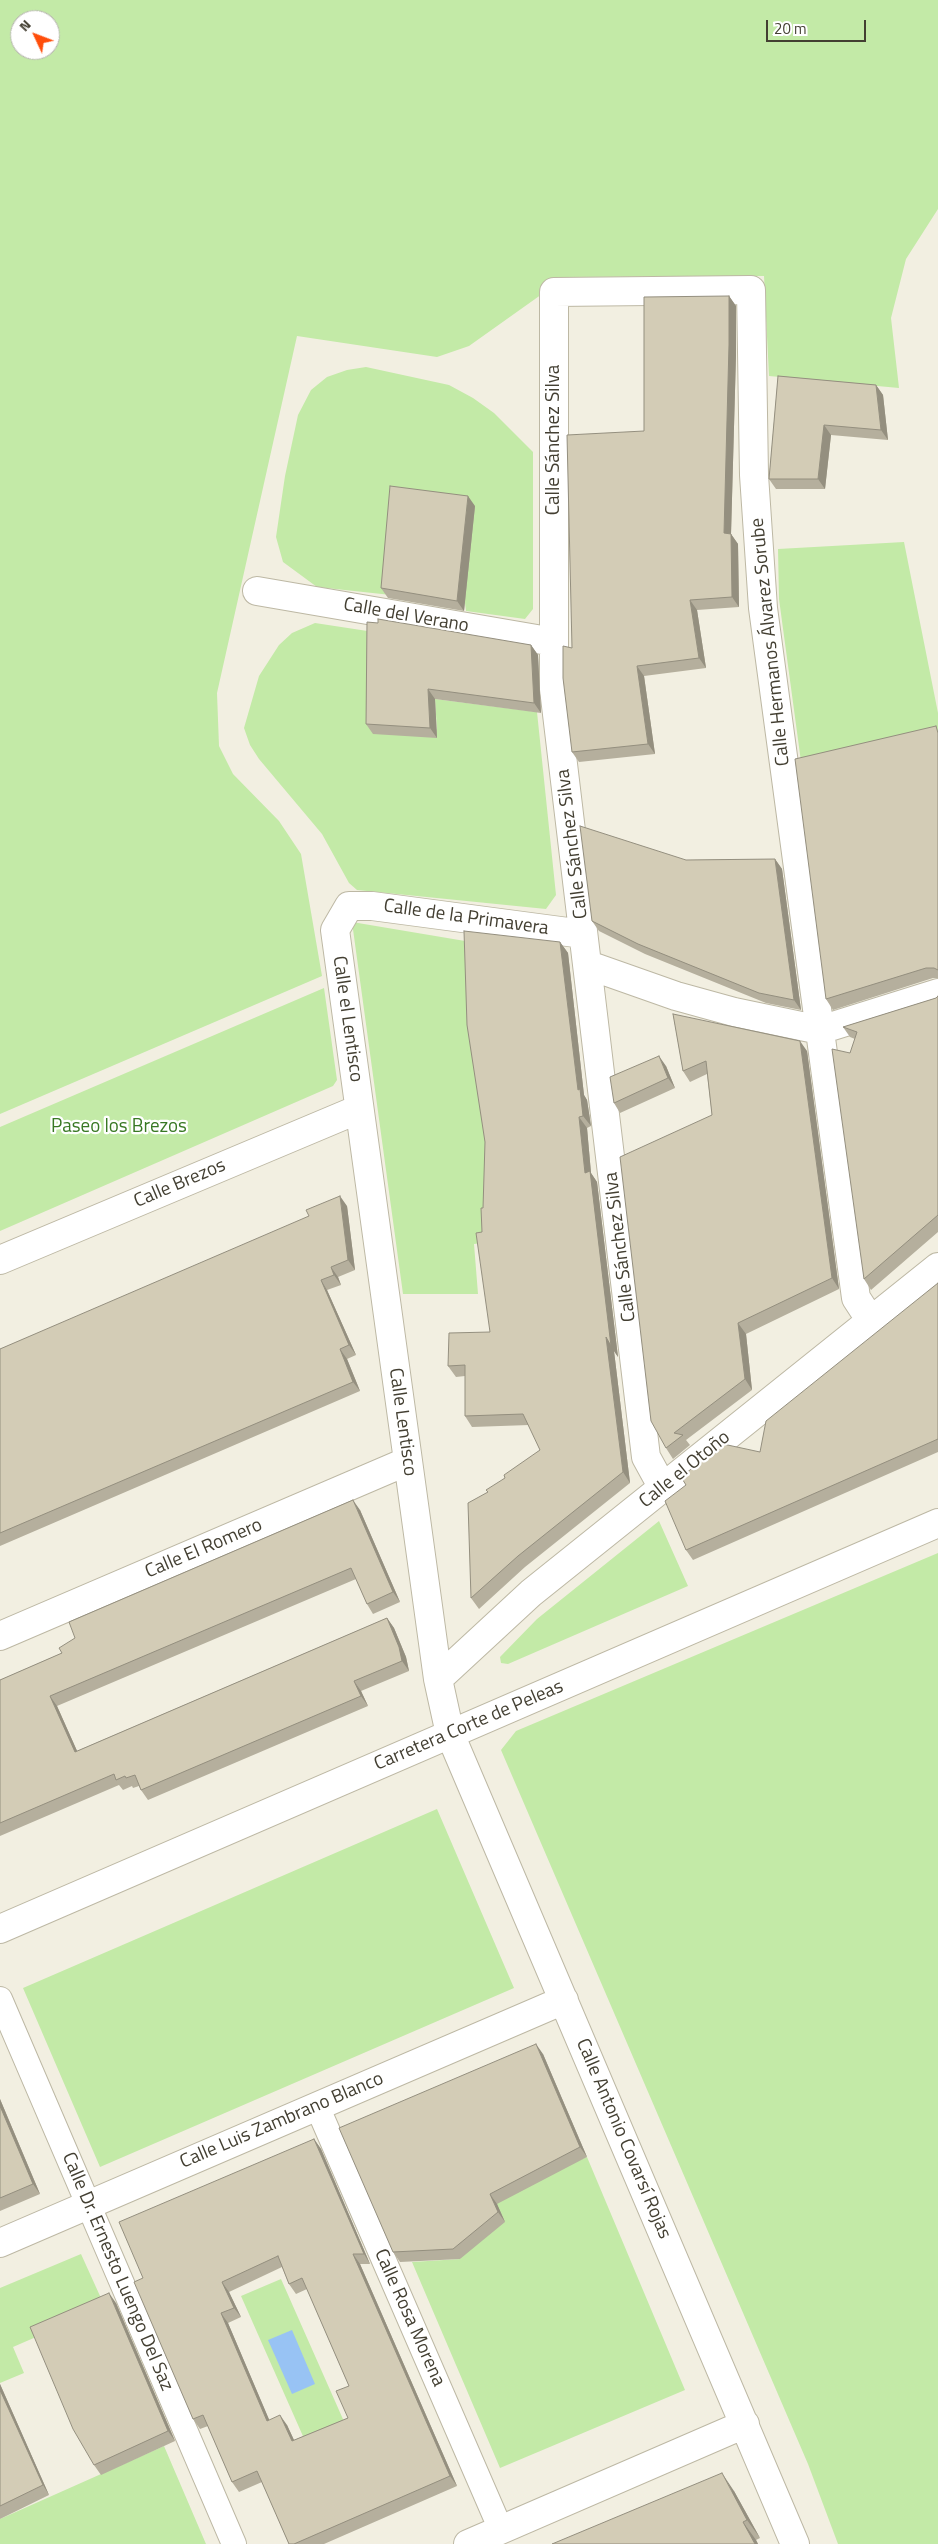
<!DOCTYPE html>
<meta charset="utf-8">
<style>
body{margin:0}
#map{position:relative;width:938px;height:2544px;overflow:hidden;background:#f2efe1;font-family:"Titillium Web",sans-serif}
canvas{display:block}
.north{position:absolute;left:10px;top:10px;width:50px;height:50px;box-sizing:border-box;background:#fff;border:1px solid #b4b2ad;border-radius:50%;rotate:313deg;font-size:14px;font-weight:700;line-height:20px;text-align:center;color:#433f32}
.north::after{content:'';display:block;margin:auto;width:18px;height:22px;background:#ff4e0b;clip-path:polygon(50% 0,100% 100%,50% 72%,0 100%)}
.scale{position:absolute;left:766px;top:20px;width:100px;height:22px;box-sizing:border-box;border:2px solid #433f32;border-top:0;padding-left:6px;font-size:15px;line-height:18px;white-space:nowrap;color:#433f32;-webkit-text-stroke:4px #fff;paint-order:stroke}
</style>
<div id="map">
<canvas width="938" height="2544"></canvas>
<div class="north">N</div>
<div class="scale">20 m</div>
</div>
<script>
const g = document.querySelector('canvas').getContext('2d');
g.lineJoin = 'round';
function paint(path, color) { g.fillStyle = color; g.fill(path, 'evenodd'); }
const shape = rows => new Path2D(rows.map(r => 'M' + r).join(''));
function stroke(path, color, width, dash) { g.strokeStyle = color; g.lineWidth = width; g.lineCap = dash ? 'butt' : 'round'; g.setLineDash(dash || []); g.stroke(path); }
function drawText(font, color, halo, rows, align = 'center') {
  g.font = font + ' "Titillium Web",sans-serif'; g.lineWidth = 4.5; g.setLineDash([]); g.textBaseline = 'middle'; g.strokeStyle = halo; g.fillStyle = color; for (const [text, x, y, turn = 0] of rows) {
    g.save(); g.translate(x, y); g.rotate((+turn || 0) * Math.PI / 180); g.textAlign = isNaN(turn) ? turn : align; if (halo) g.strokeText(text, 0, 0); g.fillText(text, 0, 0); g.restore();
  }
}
const green = shape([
 [0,0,938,0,938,209,906,259,891,318,899,388,769,376,764,276,566,277,469,346,437,357,297,336,217,693,219,746,233,774,279,821,301,854,322,976,0,1114],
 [20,20,50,20,50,50,20,50],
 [366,367,449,385,473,398,494,413,533,452,533,609,525,619,466,611,465,603,317,587,283,562,276,537,285,476,298,415,311,390,327,377,347,370],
 [904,542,938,713,938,738,802,769,779,599,778,549],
 [315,623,374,632,437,730,435,699,537,712,556,895,546,909,357,890,349,883,322,834,259,759,250,745,244,728,259,676,279,645,292,633],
 [352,922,471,942,487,1107,484,1243,474,1244,478,1294,403,1294],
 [324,988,337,1080,333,1086,0,1231,0,1127],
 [659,1521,688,1586,508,1664,501,1663,500,1657,537,1619],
 [938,1553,938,2544,838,2544,808,2464,501,1750,516,1731],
 [437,1809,514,1988,100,2167,23,1988],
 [587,2157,685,2390,500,2468,412,2262,460,2259,494,2196],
 [81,2254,105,2307,13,2347,24,2373,0,2383,0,2288],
 [281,2279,346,2426,306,2443,241,2296],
 [164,2446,206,2544,0,2544,0,2519]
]);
const water = shape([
 [292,2330,315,2384,292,2394,268,2340]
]);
const pedestrian = shape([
 [0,1999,234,2544],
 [317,2106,501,2530]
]);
const minor = shape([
 [257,591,554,642],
 [583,934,372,906,349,906,335,930,438,1679,450,1734,795,2544],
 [588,965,676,996,734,1012,820,1030,938,993],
 [0,1260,359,1109],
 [663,1488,646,1457,554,689,554,292,751,290,754,475,763,608,856,1298,871,1321],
 [0,1636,408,1461],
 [438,1679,531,1593,938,1267],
 [0,2243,564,2000],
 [468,2544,745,2424]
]);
const tertiary = shape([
 [0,1929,938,1523]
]);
const wall = shape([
 [729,296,736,306,736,355,731,534,738,544,739,607,697,610,706,668,644,676,655,754,579,762,572,752,572,648,644,431],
 [778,376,876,385,883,395,888,440,831,435,825,489,776,489,769,479],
 [475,506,464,611,388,598,381,588],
 [367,622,531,645,538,655,541,713,435,699,437,738,373,734,366,724],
 [938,730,938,978,933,978,833,1010,826,999],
 [775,859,782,869,801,1010,766,1003,645,954,599,931,592,921,686,860],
 [560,942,568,953,584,1095,587,1100,591,1126,587,1128,591,1173,597,1182,618,1357,614,1351,630,1483,525,1567,479,1609,471,1598,488,1492,540,1450,529,1425,472,1427,465,1416,465,1376,456,1377,448,1366,490,1332,482,1232,483,1208],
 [938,996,938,1232,871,1290,864,1279,850,1053,855,1039,850,1037,843,1027,936,998],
 [673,1014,807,1051,839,1289,746,1334,752,1390,686,1440,690,1445,673,1459,666,1448,712,1115,707,1074,690,1082,683,1071],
 [666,1066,675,1088,620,1113,614,1103],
 [347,1206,355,1270,338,1277,341,1285,327,1290,356,1355,347,1359,360,1391,0,1546,0,1349],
 [938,1283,938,1452,693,1560,686,1550,686,1485,760,1452],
 [360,1510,400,1602,373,1614,367,1604,356,1579,57,1706,77,1751,387,1618,394,1628,406,1657,409,1671,361,1691,368,1706,148,1800,141,1790,139,1786,133,1788,132,1786,123,1790,119,1785,0,1836,0,1680,62,1653],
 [543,2054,587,2157,497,2204,505,2222,460,2259,400,2262,393,2252],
 [0,2099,40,2194,0,2211],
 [314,2139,321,2149,370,2264,360,2264,457,2486,324,2544,289,2544,262,2482,239,2492,232,2482,208,2426,200,2429,193,2419,143,2278],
 [282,2267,289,2284,296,2294,307,2289,349,2386,348,2418,294,2440,287,2425,269,2420,228,2323,241,2317,229,2292],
 [116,2303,175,2441,101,2475,94,2465],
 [0,2384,49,2495,0,2519],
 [734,2491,760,2538,756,2540,758,2544,552,2544]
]);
const shadedWall = shape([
 [729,296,736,306,736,355,731,534,738,544,739,607,732,597,724,533],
 [876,385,883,395,888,440,881,430],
 [824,425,831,435,825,489,818,479],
 [468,496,475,506,464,611,457,601],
 [690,600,697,610,706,668,699,658],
 [531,645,538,655,541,713,534,703],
 [637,666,644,676,655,754,648,744],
 [428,689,435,699,437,738,430,728],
 [775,859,782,869,801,1010,794,1000],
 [560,942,568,953,584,1095,587,1100,591,1126,583,1116,578,1090],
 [800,1041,807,1051,839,1289,832,1278],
 [659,1056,666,1066,675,1088,668,1078],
 [579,1117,587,1128,591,1173,597,1182,618,1357,614,1351,630,1483,623,1472,585,1173],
 [340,1196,347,1206,355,1270,348,1260],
 [331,1267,338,1277,341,1285,334,1275],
 [321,1280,327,1290,356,1355,349,1345],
 [738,1323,746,1334,752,1390,745,1379],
 [340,1349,347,1359,360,1391,353,1382],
 [353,1500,360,1510,400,1602,393,1592],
 [387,1618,394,1628,406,1657,409,1671,402,1661],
 [354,1681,361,1691,368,1706,361,1696],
 [50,1696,57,1706,82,1762,75,1752],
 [536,2044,543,2054,587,2157,580,2147],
 [0,2099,40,2194,33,2184,0,2106],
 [314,2139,321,2149,370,2264,364,2254],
 [490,2194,497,2204,505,2222,498,2212],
 [353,2254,360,2264,457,2486,450,2476],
 [222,2282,229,2292,241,2317,234,2308],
 [109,2293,116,2303,175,2441,168,2431],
 [221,2313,228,2323,274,2431,267,2421],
 [0,2384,49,2495,43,2485,0,2390],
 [280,2415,287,2425,299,2451,292,2441],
 [722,2473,734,2491,760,2538,747,2520],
 [743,2522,756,2540,758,2544,755,2544]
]);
const building = shape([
 [729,296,729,345,724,533,731,534,732,597,690,600,699,658,637,666,648,744,572,752,563,678,563,646,572,648,567,435,644,431,644,297,729,296],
 [778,376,876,385,881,430,824,425,818,479,769,479,778,376],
 [390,486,468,496,457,601,381,588,390,486],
 [378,619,531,645,534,703,428,689,430,728,366,724,367,622,378,623,378,619],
 [936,726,938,733,938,970,934,968,926,968,826,999,795,759,936,726],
 [580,826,686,860,775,859,794,1000,759,993,638,944,592,921,580,826],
 [464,931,560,942,578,1090,580,1089,583,1116,579,1117,585,1173,590,1171,611,1346,606,1337,623,1472,518,1556,471,1598,468,1503,488,1492,486,1490,505,1478,504,1475,540,1450,523,1414,465,1416,465,1365,448,1366,449,1333,490,1332,476,1233,482,1232,481,1208,483,1208,485,1142,467,1025,464,931],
 [938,996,938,1215,864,1279,832,1049,850,1053,857,1032,843,1027,936,998,938,996],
 [673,1014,800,1041,832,1278,738,1323,745,1379,674,1433,683,1435,666,1448,651,1421,620,1157,712,1115,706,1061,683,1071,673,1014],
 [659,1056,668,1078,614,1103,610,1077,659,1056],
 [340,1196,348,1260,331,1267,334,1275,321,1280,349,1345,340,1349,353,1382,0,1533,0,1349,309,1216,306,1210,340,1196],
 [938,1283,938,1439,686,1550,665,1501,686,1485,681,1477,723,1444,760,1452,766,1421,938,1283],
 [353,1500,393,1592,367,1604,351,1568,50,1696,75,1752,387,1618,399,1647,402,1661,354,1681,361,1696,141,1790,135,1775,126,1778,125,1776,116,1780,114,1774,0,1823,0,1680,62,1653,59,1648,75,1638,69,1622,353,1500],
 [536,2044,580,2147,490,2194,498,2212,453,2249,393,2252,339,2128,536,2044],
 [0,2106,33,2184,0,2198,0,2106],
 [314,2139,364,2254,353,2254,450,2476,294,2544,289,2544,257,2471,232,2482,203,2415,193,2419,134,2282,143,2278,119,2222,314,2139],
 [278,2256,289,2284,302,2278,349,2386,336,2391,348,2418,292,2441,280,2415,267,2421,221,2313,234,2308,222,2282,278,2256],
 [109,2293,168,2431,94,2465,73,2429,30,2327,109,2293],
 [0,2390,43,2485,0,2506,0,2390],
 [722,2473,747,2520,743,2522,755,2544,552,2544,722,2473]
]);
const streetNames = [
 ["Calle Sánchez Silva",554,440,-90],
 ["Calle del Verano",406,616,10],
 ["Calle Hermanos Álvarez Sorube",771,642,-96],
 ["Calle Sánchez Silva",573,844,-97],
 ["Calle de la Primavera",466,918,8],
 ["Calle el Lentisco",347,1019,82],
 ["Calle Brezos",180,1184,-23],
 ["Calle Sánchez Silva",621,1247,-97],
 ["Calle Lentisco",402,1422,82],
 ["Calle el Otoño",685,1470,-39],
 ["Calle El Romero",204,1549,-23],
 ["Carretera Corte de Peleas",469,1726,-23],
 ["Calle Luis Zambrano Blanco",282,2121,-23],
 ["Calle Antonio Covarsí Rojas",623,2139,67],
 ["Calle Dr. Ernesto Luengo Del Saz",117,2272,67],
 ["Calle Rosa Morena",409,2318,66]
];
const parkNames = [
 ["Paseo los Brezos",119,1127]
];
paint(green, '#c3eaa7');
paint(water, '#98c3f4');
stroke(pedestrian, '#bdb8a4', 26);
stroke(minor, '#bdb8a4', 30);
stroke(tertiary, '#bdb8a4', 30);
stroke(pedestrian, '#fff', 24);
stroke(minor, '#fff', 28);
stroke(tertiary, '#fff', 28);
paint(wall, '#b5af9d');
paint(shadedWall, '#948f7f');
paint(building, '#d3ccb6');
stroke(building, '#948f7f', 1);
drawText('19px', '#433f32', '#fff', streetNames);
drawText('19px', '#387823', '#fff', parkNames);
</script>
